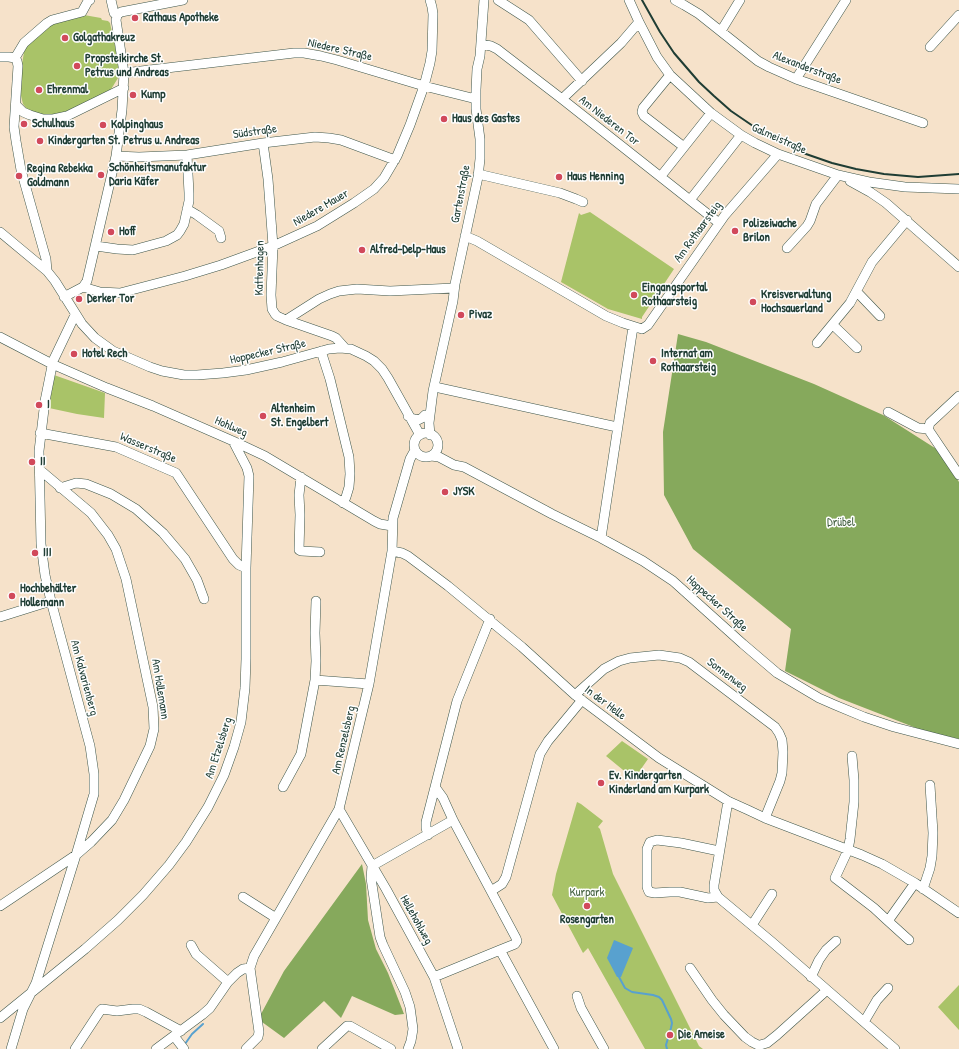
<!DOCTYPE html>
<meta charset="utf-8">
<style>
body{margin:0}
canvas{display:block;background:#f6e2ca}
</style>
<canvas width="959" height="1049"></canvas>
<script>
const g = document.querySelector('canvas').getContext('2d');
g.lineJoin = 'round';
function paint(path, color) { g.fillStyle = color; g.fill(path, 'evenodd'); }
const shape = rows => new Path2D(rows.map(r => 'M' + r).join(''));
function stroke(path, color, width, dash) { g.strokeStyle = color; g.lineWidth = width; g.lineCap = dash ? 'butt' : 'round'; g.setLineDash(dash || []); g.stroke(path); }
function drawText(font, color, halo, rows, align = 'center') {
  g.font = font + ' "Patrick Hand",sans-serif'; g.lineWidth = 3; g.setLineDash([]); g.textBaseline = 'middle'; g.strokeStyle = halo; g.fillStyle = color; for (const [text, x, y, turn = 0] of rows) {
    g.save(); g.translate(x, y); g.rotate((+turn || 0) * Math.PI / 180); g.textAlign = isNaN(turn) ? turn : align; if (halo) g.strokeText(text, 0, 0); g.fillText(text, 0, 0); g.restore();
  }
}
const green = shape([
 [84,15,101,18,102,20,108,21,110,23,117,55,118,67,118,78,110,91,79,108,53,116,32,113,27,109,23,104,21,96,22,64,24,52,27,46,51,24],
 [590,212,674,269,642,317,642,319,608,309,561,282,579,213,581,215],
 [54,375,105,393,104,418,77,414,49,408],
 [622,741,648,759,634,779,606,756],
 [577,802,581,804,603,821,598,827,600,829,613,874,699,1046,703,1049,645,1049,588,948,583,953,552,895,556,874],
 [959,985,959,1030,938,1007]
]);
const forest = shape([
 [678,334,706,342,814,384,883,415,938,450,959,482,959,739,924,731,839,698,785,671,791,629,693,549,664,495,663,432],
 [362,864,366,884,368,920,376,949,388,973,404,1014,395,1015,352,996,341,1018,324,1001,284,1038,262,1022,261,1014,284,971]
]);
const water = shape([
 [614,940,633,948,621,977,617,977,607,958]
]);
const stream = shape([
 [619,977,625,988,632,992,653,995,659,997,662,1000,671,1019,672,1023,671,1028,666,1045,667,1049],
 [185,1044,192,1034,203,1024]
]);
const minor = shape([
 [498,0,529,20,582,81],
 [629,0,639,22,657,57,670,75,711,113,741,135,755,143,778,154,838,175,869,182,905,187,959,189],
 [675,0,684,5,699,14,758,61,769,67,796,79,923,123],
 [117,15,121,12,183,0],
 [721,31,740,0],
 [481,44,491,46,497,49,562,99,719,223],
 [930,47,959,15],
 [0,57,9,57,15,58],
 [15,58,17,61,18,66,14,127,16,141,21,170,46,259,47,271],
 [15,58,24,43,47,23,52,20,82,12,88,1,90,0],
 [124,73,294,53,304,53,321,56,337,60,424,86,476,99],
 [670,75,643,108,642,112,644,116,684,147],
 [796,79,846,0],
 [562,99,621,43,639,22],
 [16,105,23,112,30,115,43,119,53,119,67,116,124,88],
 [263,143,268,179,273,246,271,295,272,309,275,314,277,316,286,320,332,336,336,338,345,348],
 [116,156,139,157,187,155,263,143,315,137,329,138,341,140,395,160],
 [478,174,560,193,576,199,583,202],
 [661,176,711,113],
 [850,181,870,192,886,203,959,267],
 [690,200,741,135],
 [187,209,197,215,219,231,221,238],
 [0,232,47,271,55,281,82,324,95,338,113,351,150,367,162,371,184,375,197,375,223,373,246,370,282,362,329,349,340,348,351,349,366,356,374,361,382,369,388,378,420,435],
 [465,236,477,241,606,316,623,323,642,329,648,325,725,215,778,154],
 [96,246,117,249,133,250,166,241,177,235,180,231,184,224,189,201,189,193,187,155],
 [787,248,807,226,810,221,816,204,838,175],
 [83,287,100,292,120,293,185,276,221,265,273,246,317,226,354,203,374,189,384,178,397,156,410,125,424,86,430,63,432,51,433,14,432,7,430,0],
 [857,292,880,316],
 [64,297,83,287,87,281,116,156,122,110,124,73,116,20,117,15,114,13,111,0],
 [286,320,319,299,330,294,339,291,357,289,390,291,454,288],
 [833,325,857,348],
 [0,337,52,364,107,388,153,406,233,441,265,456,374,521,380,524,392,526],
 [817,343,850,303,872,262,907,220],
 [321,351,330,379,349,457,350,474,349,487,346,497,343,503],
 [435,387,617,427],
 [888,412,918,428,928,429],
 [408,416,411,418,418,420,422,418,425,415],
 [928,429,959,475],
 [928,429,930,423,959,396],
 [40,433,116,447,176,473,233,559,239,565,246,568],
 '414 445a12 12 0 1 1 24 0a12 12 0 1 1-24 0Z',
 [430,435,429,423,433,391,453,301,455,284,478,177,480,159,480,139,476,109,476,90,477,69,480,56,484,0],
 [431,456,439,457,454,465,464,467,552,514,601,538,643,561,673,581,743,644,777,673,819,698,835,705,864,717,894,727,959,744],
 [301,477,299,495,300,515,299,550,301,551,320,552],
 [60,488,76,483,86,484,111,494,136,509,163,533,185,559,197,580,204,599],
 [601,538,633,327],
 [392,551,402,553,408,556,448,586,522,647,575,695,659,758,728,801,748,810,765,818,862,855,882,864,915,883,959,913],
 [0,617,51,601],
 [315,680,369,684],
 [575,695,604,669,619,661,630,658,659,655,680,658,689,662,771,724,775,727,779,733,782,740,783,752,782,773,780,781,765,818],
 [852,756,854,780,854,802,850,839,848,850,835,878,874,908,888,921],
 [283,787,301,754,315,680,316,661,315,633,316,601],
 [728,801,714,885,714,890,718,897,772,942,895,1049],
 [339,809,386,889,434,977,458,1049],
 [428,835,426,828,426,822,435,787],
 [372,866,371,878,380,937,383,945,405,992,410,1007,413,1029,411,1041,408,1049],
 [372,866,453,820],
 [923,889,930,868,932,856,933,833,930,785],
 [491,891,502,884,506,877,540,754,548,741,582,700],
 [243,897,276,918],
 [718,897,708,898,680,892,670,892,655,893,649,892,647,887,647,849,650,842,657,840,681,843,719,851],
 [0,906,76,855,91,842,112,820,124,800,150,746,154,729,153,707,126,579,116,549,108,535,91,513,40,470],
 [752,925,772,894],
 [909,940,888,921,915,883],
 [191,945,196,954,228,982],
 [500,950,554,1049],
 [690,968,712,1000,724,1015,745,1037,752,1042,758,1045,760,1045,767,1043,777,1035,827,990],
 [434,977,500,950,515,944,517,941,516,938,453,820,443,798,435,787,457,701,490,619],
 [811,977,819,960,826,950,836,941],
 [577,996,581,1008,604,1049],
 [0,1018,85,949,118,920,143,895,169,865,186,842,208,807,224,775,234,747,241,722,245,688,246,659,246,568,249,476,247,468,233,441],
 [864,1022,877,1000,888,988],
 [174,1036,184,1049],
 [11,1049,23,1009,36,983,76,855,94,794,94,774,90,746,51,601,45,575,41,544,39,451,45,401,53,361,75,315],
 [75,1049,100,1011,102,1009,117,1011,133,1009,139,1009,146,1012,181,1031],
 [156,1049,202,1015,210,1008,228,982,237,973,243,969,250,968,254,956,339,809,369,684,392,551,393,518,410,459,415,450],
 [246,1049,258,1037,259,1032,250,968],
 [322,1049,347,1026,350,1026,391,1049]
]);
const rail = shape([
 [642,0,660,32,674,53,699,82,714,96,731,111,753,126,776,139,806,154,832,163,856,169,884,174,918,177,959,174]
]);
const markers = [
 [135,18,4,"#d1495b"],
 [65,38,4,"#d1495b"],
 [77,66,4,"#d1495b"],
 [39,90,4,"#d1495b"],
 [133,95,4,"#d1495b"],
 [444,119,4,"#d1495b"],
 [24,124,4,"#d1495b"],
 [103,125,4,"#d1495b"],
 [40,141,4,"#d1495b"],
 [101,175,4,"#d1495b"],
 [19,176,4,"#d1495b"],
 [559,177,4,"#d1495b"],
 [735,231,4,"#d1495b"],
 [111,232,4,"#d1495b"],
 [362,250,4,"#d1495b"],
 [634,295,4,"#d1495b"],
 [79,299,4,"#d1495b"],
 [753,302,4,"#d1495b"],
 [461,315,4,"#d1495b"],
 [74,354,4,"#d1495b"],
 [653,361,4,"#d1495b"],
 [39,405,4,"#d1495b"],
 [263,416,4,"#d1495b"],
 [32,462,4,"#d1495b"],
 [445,492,4,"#d1495b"],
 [35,553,4,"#d1495b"],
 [12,596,4,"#d1495b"],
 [601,783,4,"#d1495b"],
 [587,906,4,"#d1495b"],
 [670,1035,4,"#d1495b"]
];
const poiNames = [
 ["Rathaus Apotheke",143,18],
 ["Golgathakreuz",73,38],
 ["Propsteikirche St.",85,59],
 ["Petrus und Andreas",85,73],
 ["Ehrenmal",47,90],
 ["Kump",141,95],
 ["Haus des Gastes",452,119],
 ["Schulhaus",32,124],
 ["Kolpinghaus",111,125],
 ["Kindergarten St. Petrus u. Andreas",48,141],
 ["Schönheitsmanufaktur",109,168],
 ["Daria Käfer",109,182],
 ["Regina Rebekka",27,169],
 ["Goldmann",27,183],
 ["Haus Henning",567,177],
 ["Polizeiwache",743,224],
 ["Brilon",743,238],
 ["Hoff",119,232],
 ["Alfred-Delp-Haus",370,250],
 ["Eingangsportal",642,288],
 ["Rothaarsteig",642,302],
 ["Kreisverwaltung",761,295],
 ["Hochsauerland",761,309],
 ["Derker Tor",87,299],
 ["Pivaz",469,315],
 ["Hotel Rech",82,354],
 ["Internat am",661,354],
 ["Rothaarsteig",661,368],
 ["I",47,405],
 ["Altenheim",271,409],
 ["St. Engelbert",271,423],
 ["II",40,462],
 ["JYSK",453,492],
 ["III",43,553],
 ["Hochbehälter",20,589],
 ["Hollemann",20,603],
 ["Ev. Kindergarten",609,776],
 ["Kinderland am Kurpark",609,790],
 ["Rosengarten",587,920,"center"],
 ["Die Ameise",678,1035]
];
const streetNames = [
 ["Niedere Straße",340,50,13],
 ["Alexanderstraße",807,68,21],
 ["Am Niederen Tor",609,121,38],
 ["Südstraße",255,132,-8],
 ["Galmeistraße",779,139,24],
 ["Gartenstraße",461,194,-79],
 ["Niedere Mauer",321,208,-30],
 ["Am Rothaarsteig",698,232,-54],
 ["Kattenhagen",260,268,-89],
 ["Hoppecker Straße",268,352,-13],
 ["Hohlweg",231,427,24],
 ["Wasserstraße",148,448,23],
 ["Hoppecker Straße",717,604,42],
 ["Sonnenweg",727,675,37],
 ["Am Kalvarienberg",84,678,75],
 ["Am Hollemann",160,689,81],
 ["In der Helle",605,703,37],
 ["Am Renzelsberg",344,740,-77],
 ["Am Etzelsberg",219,748,-72],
 ["Hellehohlweg",416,920,61]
];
const parkNames = [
 ["Drübel",841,523],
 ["Kurpark",587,893]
];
paint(green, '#a9c368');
paint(forest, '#86a95c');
paint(water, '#58a1cf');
stroke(stream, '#58a1cf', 2);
stroke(minor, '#3f564a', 10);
stroke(minor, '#fff', 9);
stroke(rail, '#1f3d34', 2);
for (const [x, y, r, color] of markers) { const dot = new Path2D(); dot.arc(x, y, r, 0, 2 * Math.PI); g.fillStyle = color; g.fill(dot); stroke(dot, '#fff', 1.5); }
drawText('bold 12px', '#1f3d34', '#fff', poiNames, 'left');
drawText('12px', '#1f3d34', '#fff', streetNames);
drawText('12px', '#486544', '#fff', parkNames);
</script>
